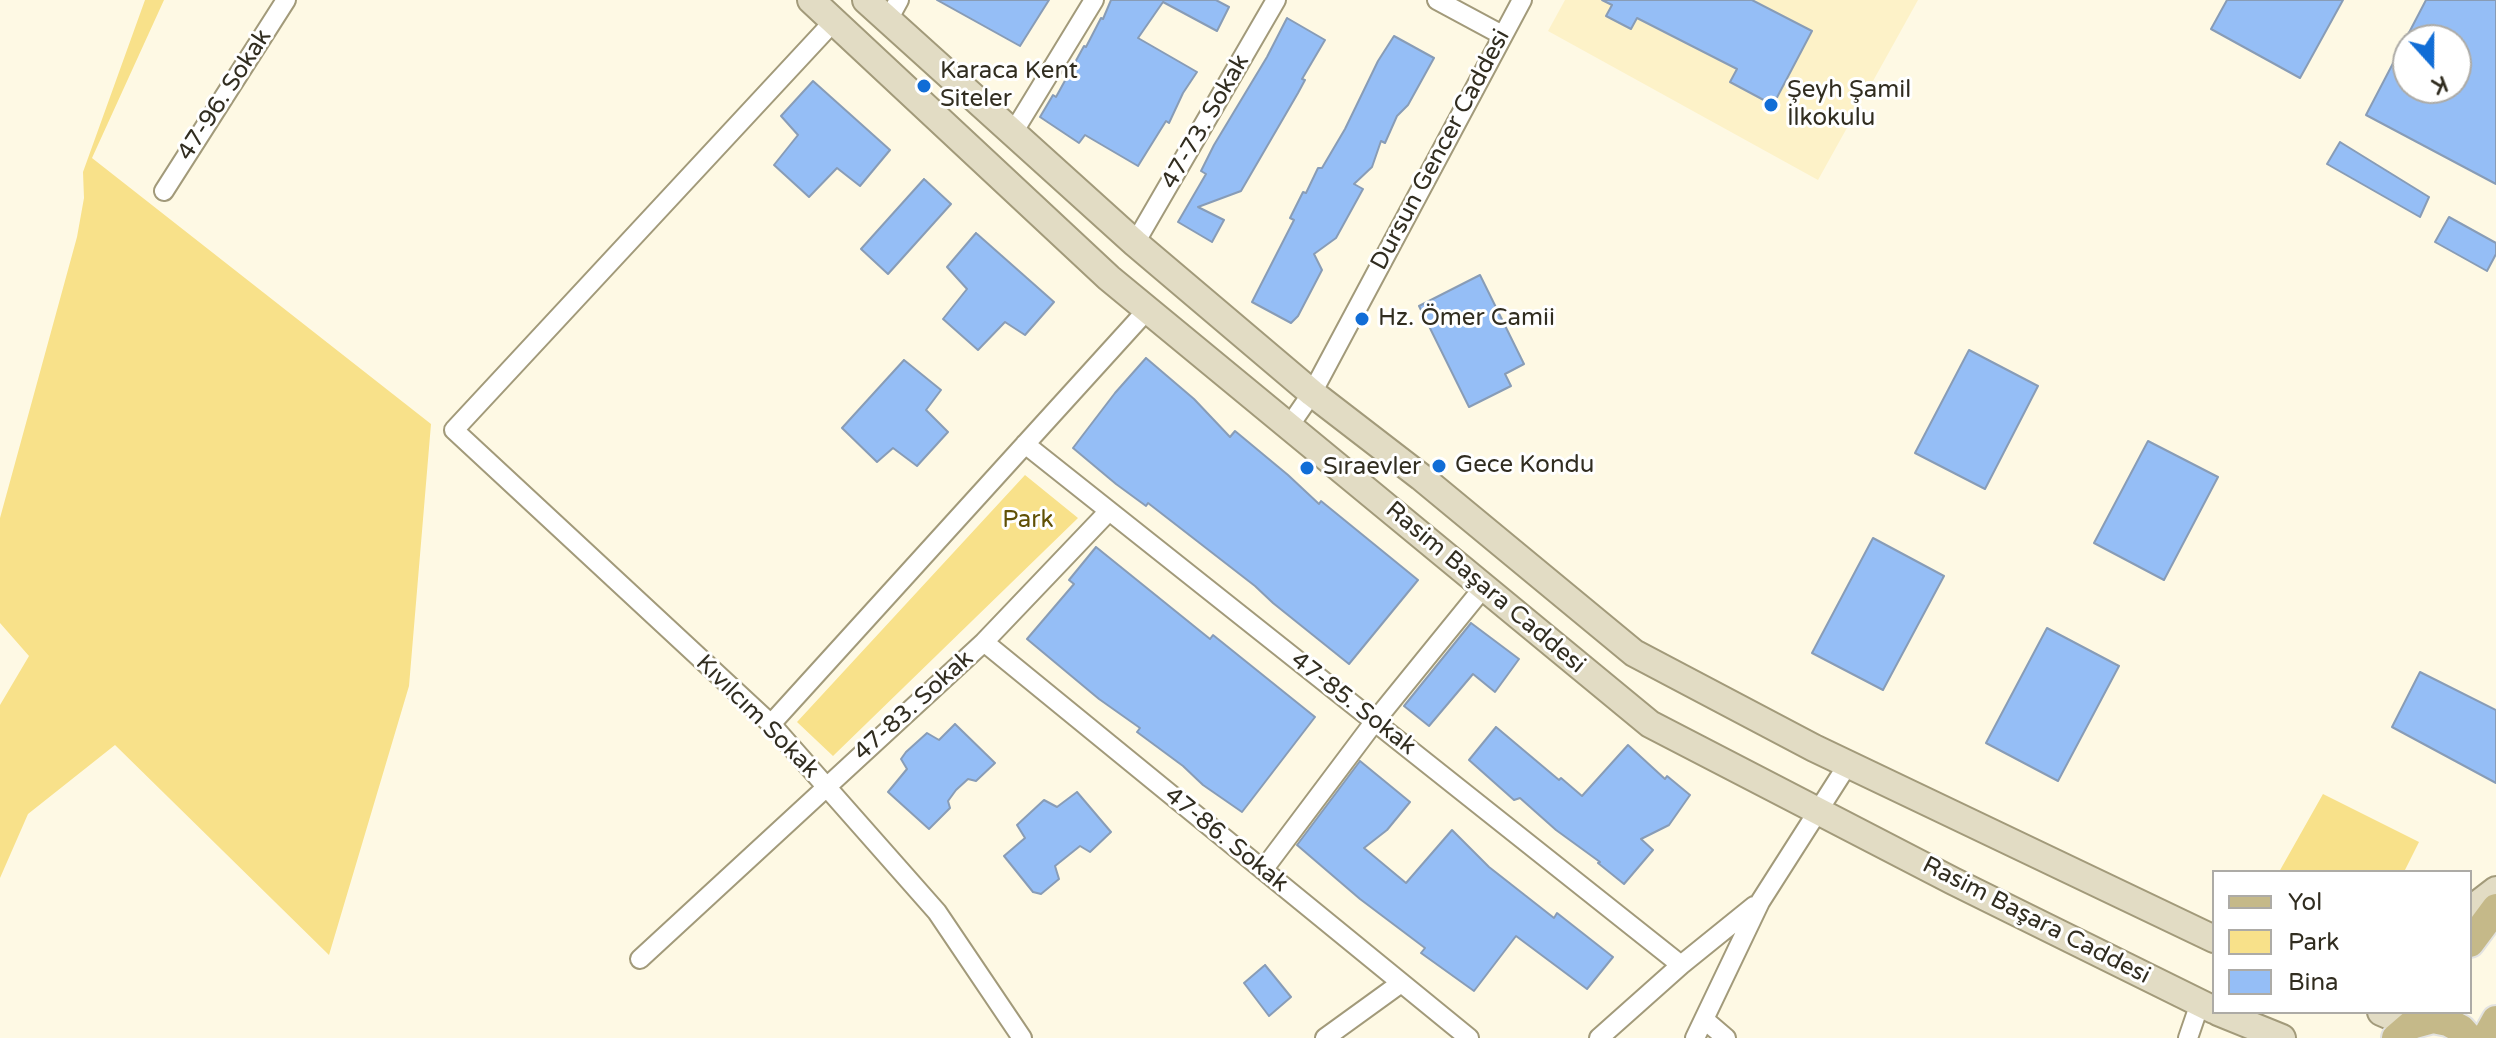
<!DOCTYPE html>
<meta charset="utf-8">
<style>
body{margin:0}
#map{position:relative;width:2496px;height:1038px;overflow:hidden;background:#fef9e4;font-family:"Varela Round",sans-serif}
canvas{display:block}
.legend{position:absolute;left:2212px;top:870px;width:260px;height:144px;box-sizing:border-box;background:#fff;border:2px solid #adaba6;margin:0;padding:10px 14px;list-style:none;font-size:24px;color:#312d20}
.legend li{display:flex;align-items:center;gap:16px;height:40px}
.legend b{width:40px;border:2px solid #adaba6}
.north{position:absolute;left:2392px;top:24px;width:80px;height:80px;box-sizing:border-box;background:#fff;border:2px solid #adaba6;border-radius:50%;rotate:159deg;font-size:22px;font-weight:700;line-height:32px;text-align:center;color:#312d20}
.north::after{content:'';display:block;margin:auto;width:28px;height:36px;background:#116dd6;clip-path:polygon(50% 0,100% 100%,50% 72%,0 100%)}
</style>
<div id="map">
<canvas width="2496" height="1038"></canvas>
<ul class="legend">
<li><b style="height:10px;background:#c5b989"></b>Yol</li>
<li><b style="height:22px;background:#f8e18a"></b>Park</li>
<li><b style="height:22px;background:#95bef6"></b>Bina</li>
</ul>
<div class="north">K</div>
</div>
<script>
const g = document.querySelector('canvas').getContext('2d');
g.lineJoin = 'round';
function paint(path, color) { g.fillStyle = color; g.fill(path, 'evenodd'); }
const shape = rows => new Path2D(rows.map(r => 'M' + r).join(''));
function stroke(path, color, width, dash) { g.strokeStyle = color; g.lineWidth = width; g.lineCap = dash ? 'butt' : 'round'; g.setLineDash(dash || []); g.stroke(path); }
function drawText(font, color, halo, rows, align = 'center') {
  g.font = font + ' "Varela Round",sans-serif'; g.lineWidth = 6; g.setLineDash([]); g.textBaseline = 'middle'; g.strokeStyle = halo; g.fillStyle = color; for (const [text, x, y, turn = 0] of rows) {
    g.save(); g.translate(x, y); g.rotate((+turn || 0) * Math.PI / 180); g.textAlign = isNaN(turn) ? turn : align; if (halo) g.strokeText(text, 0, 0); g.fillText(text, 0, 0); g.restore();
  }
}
const built = shape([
 [1565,0,1918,0,1818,180,1548,31]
]);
const green = shape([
 [145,0,164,0,92,158,431,424,409,686,329,955,115,745,28,814,0,878,0,705,29,656,0,623,0,518,77,237,84,198,83,172],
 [1025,475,1078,518,833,756,797,722],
 [2323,794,2419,842,2404,872,2279,872]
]);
const building = shape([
 [937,0,1049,0,1020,46,937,0],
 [1111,0,1216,0,1229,7,1217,31,1163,2,1138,38,1197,72,1183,93,1169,123,1166,121,1138,166,1085,135,1079,143,1040,117,1053,95,1056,97,1084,46,1086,47,1101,18,1103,19,1111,0],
 [1602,0,1752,0,1812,31,1773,105,1730,82,1737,69,1637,18,1631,29,1606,16,1612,5,1602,0],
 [2227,0,2343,0,2300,78,2211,29,2227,0],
 [2426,0,2496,0,2496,184,2366,115,2426,0],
 [2408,40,2456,40,2456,88,2408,88,2408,40],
 [1287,18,1325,40,1302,79,1305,80,1298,93,1241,191,1198,207,1224,220,1212,242,1178,222,1206,174,1201,171,1214,145,1267,57,1287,18],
 [1394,36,1434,58,1408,105,1397,116,1385,143,1381,141,1372,167,1354,184,1363,189,1336,238,1314,254,1322,270,1298,316,1291,323,1252,302,1294,220,1290,218,1303,192,1306,193,1318,168,1322,168,1345,129,1378,61,1394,36],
 [813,81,890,150,860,186,837,168,809,197,774,165,798,135,781,116,813,81],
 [2340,142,2429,197,2420,217,2327,164,2340,142],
 [924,179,951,204,888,274,861,249,924,179],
 [2449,217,2496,243,2496,254,2487,271,2435,242,2449,217],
 [976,233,1054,302,1025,335,1005,322,978,350,943,319,967,289,947,267,976,233],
 [1480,275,1524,364,1505,374,1511,386,1469,407,1419,306,1480,275],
 [1969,350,2038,386,1985,489,1915,453,1969,350],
 [1146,358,1194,399,1230,437,1235,431,1288,475,1319,504,1321,501,1418,580,1349,664,1273,603,1255,586,1148,503,1146,506,1116,484,1073,448,1115,393,1146,358],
 [904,360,941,390,926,410,948,432,917,466,893,448,877,462,842,428,904,360],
 [2148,441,2218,477,2164,580,2094,543,2148,441],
 [1873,538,1944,576,1883,690,1812,653,1873,538],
 [1096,547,1210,639,1213,635,1315,717,1242,812,1203,785,1183,766,1137,732,1140,728,1099,699,1027,639,1074,584,1069,580,1096,547],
 [1471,623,1519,659,1495,692,1473,674,1429,726,1404,706,1471,623],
 [2047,628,2119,666,2058,781,1986,743,2047,628],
 [2420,672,2496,710,2496,783,2392,727,2420,672],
 [955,724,995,763,976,781,968,779,956,790,948,801,950,808,929,829,888,792,907,769,901,759,906,752,927,733,939,740,955,724],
 [1496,727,1559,780,1561,778,1582,796,1628,745,1665,779,1667,776,1690,795,1669,825,1641,839,1653,850,1624,884,1598,863,1600,862,1556,830,1520,798,1514,800,1469,760,1496,727],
 [1360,761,1410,802,1387,830,1364,848,1406,883,1452,830,1489,867,1554,918,1557,913,1613,957,1587,989,1516,936,1474,991,1421,953,1425,948,1360,899,1297,845,1360,761],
 [1077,792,1111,832,1090,852,1080,846,1055,866,1059,879,1041,894,1033,892,1004,856,1025,838,1017,825,1044,800,1057,807,1077,792],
 [1265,965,1291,997,1269,1016,1244,983,1265,965]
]);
const street = shape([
 [1437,0,1502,35],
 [888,20,899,0],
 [834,21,454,430,771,724,937,912,1022,1038],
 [1014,131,1094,0],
 [164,191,286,0],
 [1135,243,1276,0],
 [1290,425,1312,393,1522,0],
 [1025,444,1681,965],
 [984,642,1469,1038],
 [771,724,1148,309],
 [1263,870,1375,721,1483,588],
 [640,959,984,642,1109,511],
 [1705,1020,1726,1038],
 [1325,1038,1401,983],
 [1599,1038,1681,965,1754,906],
 [1695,1038,1760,902,1848,764],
 [2188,1038,2200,1003]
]);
const secondary = shape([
 [811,0,1109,278,1650,724,1953,881,2214,1010],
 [866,0,1135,243,1312,393,1421,477,1634,653,1814,748,2214,939],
 [2470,910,2496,890],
 [2218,1012,2282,1038],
 [2381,1012,2411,1025]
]);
const primary = shape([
 [2470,943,2496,908],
 [2396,1038,2411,1025,2433,1019,2448,1022,2461,1029,2469,1038],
 [2486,1038,2496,1020]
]);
const markers = [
 [924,86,8,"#116dd6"],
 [1771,105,8,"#116dd6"],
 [1362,319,8,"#116dd6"],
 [1439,466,8,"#116dd6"],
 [1307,468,8,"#116dd6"]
];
const poiNames = [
 ["Karaca Kent",940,72],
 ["Siteler",940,100],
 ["Şeyh Şamil",1787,91],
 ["İlkokulu",1787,119],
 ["Hz. Ömer Camii",1378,319],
 ["Gece Kondu",1455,466],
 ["Sıraevler",1323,468]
];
const streetNames = [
 ["47-96. Sokak",225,95,-57],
 ["47-73. Sokak",1206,122,-60],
 ["Dursun Gencer Caddesi",1441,150,-62],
 ["Rasim Başara Caddesi",1485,588,40],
 ["47-85. Sokak",1353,704,38],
 ["47-83. Sokak",914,706,-42],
 ["Kıvılcım Sokak",757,717,45],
 ["47-86. Sokak",1226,840,39],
 ["Rasim Başara Caddesi",2036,921,27]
];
const parkNames = [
 ["Park",1028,521]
];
paint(built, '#fdf2c8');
paint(green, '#f8e18a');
paint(building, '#95bef6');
stroke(building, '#889cb6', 2);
stroke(street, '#a29a7a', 22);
stroke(secondary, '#a29a7a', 30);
stroke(primary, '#e2e2e0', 32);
stroke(street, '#fff', 18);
stroke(secondary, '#e2dcc4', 26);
stroke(primary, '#c5b989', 28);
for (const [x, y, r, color] of markers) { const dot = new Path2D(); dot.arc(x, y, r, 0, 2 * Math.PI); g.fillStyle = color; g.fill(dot); stroke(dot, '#fff', 3); }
drawText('24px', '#312d20', '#fff', poiNames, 'left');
drawText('24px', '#312d20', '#fff', streetNames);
drawText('24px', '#605005', '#fff', parkNames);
</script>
